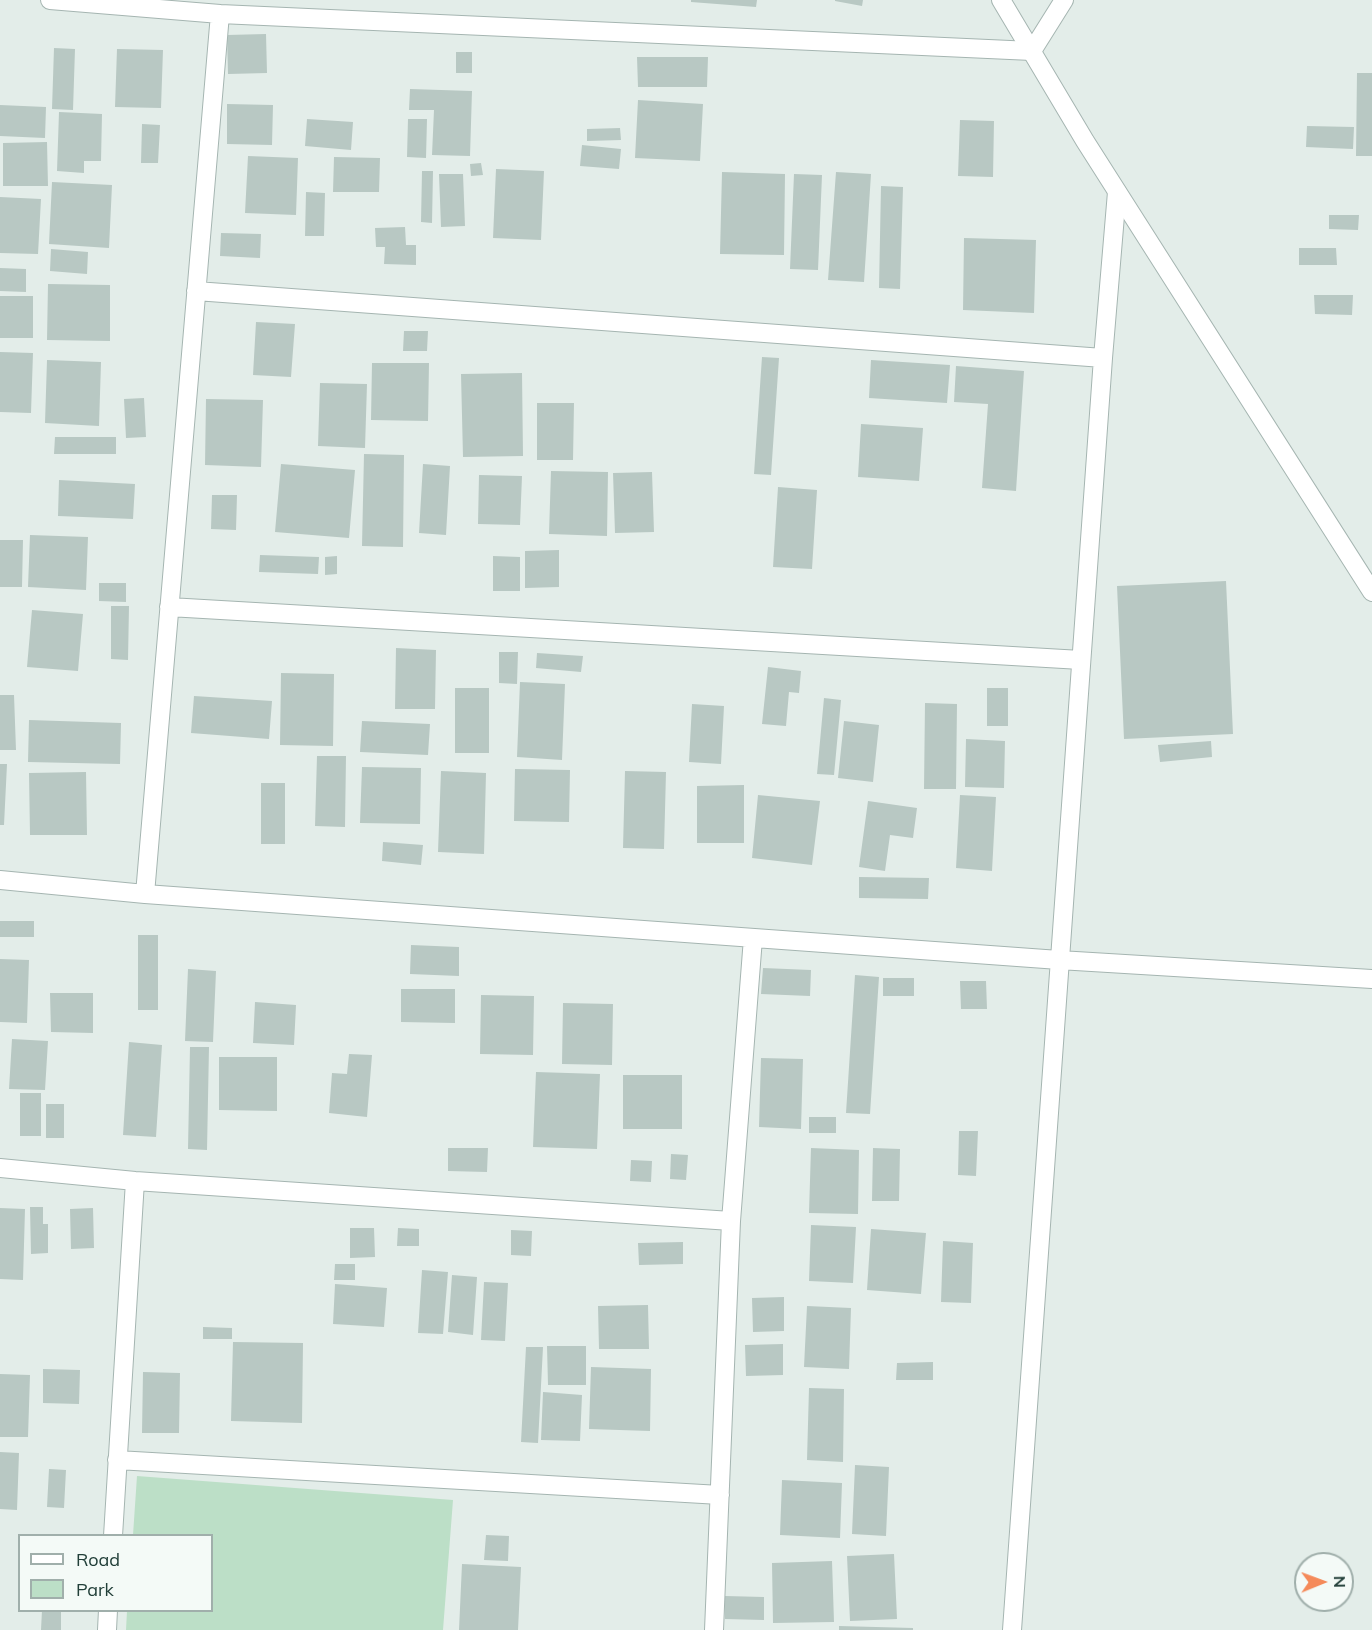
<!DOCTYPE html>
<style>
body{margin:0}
#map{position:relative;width:1372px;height:1630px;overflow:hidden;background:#e3ede9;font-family:Mulish,sans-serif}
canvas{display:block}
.legend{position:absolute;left:18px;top:1534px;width:195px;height:78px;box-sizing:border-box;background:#f4faf7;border:2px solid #a0afab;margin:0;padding:8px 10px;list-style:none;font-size:18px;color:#223f39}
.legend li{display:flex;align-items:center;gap:12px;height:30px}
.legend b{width:30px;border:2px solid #a0afab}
.north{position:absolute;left:1294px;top:1552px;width:60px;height:60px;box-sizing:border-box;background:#f4faf7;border:2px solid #a0afab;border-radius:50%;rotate:89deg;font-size:16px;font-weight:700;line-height:24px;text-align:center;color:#223f39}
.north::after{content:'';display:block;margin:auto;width:21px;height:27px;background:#f58a5a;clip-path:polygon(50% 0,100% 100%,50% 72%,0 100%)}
</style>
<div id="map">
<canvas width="1372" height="1630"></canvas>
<ul class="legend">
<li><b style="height:8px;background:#fff"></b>Road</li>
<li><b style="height:16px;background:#bcdfc7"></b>Park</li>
</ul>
<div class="north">N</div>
</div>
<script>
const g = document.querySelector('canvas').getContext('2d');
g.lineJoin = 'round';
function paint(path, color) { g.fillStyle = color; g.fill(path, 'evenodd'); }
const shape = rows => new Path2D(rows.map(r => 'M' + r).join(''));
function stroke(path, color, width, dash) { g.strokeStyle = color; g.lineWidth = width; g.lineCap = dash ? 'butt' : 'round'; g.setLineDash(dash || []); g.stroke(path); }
const green = shape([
 [137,1476,453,1500,443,1630,126,1630,127,1611,212,1610,212,1536,133,1535]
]);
const building = shape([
 [691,0,757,0,756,7,691,2],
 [835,0,863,0,862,6,835,1],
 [266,34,267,73,228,74,227,35],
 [54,48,75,49,73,110,52,109],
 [117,49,163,50,161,108,115,107],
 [456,52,472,52,472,73,456,73],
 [637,57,708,57,707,87,638,87],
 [1357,73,1372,73,1372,156,1356,156],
 [410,89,472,91,470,156,432,155,434,110,409,110],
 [638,100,703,104,700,161,635,158],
 [227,104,273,105,272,145,227,144],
 [0,105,46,107,45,138,0,136],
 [59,112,102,114,101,161,84,161,84,173,57,171],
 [307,119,353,122,351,150,305,146],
 [408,119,427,119,426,158,407,157],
 [960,120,994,121,993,177,958,176],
 [142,124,160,125,158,163,141,163],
 [1307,126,1354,127,1353,149,1306,147],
 [620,128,621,140,587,141,587,129],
 [47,142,48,186,3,186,3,143],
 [582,145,621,149,619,169,580,166],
 [248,156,298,158,296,215,245,213],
 [334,157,380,158,379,192,333,192],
 [481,163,483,175,471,176,470,164],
 [496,169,544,171,541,240,493,238],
 [422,171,433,171,432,223,421,222],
 [722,172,785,174,784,255,720,254],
 [836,172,871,174,864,282,828,280],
 [439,174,463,174,465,226,441,227],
 [794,174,822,175,818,270,790,269],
 [52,182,112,185,109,248,49,244],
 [881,186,903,187,900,289,879,288],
 [306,192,325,193,324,236,305,236],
 [0,197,41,199,38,254,0,253],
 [1329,215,1359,215,1358,230,1329,229],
 [405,227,406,245,416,245,416,265,384,264,385,247,376,247,375,228],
 [221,233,261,234,260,258,220,256],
 [964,238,1036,240,1034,313,963,310],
 [1299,248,1336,248,1337,265,1299,265],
 [51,249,88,252,87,274,50,271],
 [0,268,26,269,26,292,0,291],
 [48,284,110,285,110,341,47,340],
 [1314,295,1353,295,1352,315,1315,314],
 [0,296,33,296,33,338,0,338],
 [256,322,295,324,291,377,253,375],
 [404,331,428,331,427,351,403,351],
 [0,352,33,353,31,413,0,412],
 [762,357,779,358,771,475,754,474],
 [47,360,101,362,99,426,45,423],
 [871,360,950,365,947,403,869,398],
 [372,363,429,363,428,421,371,420],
 [956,366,1024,371,1016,491,982,488,988,404,954,402],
 [522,373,523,456,463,457,461,374],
 [320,383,367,384,365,448,318,446],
 [144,398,146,437,126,438,124,399],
 [206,399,263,400,261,467,205,465],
 [537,403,574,403,573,460,537,460],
 [861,424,923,428,919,481,858,477],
 [55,437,116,437,116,454,54,454],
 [364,454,404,455,403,547,362,546],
 [281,464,355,470,349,538,275,532],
 [423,464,450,466,446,535,419,533],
 [551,471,608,472,607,536,549,534],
 [652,472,654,532,615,533,613,473],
 [479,475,522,476,520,525,478,524],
 [59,480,135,484,133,519,58,516],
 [778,487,817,490,812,569,773,567],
 [212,495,237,495,236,530,211,529],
 [30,535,88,537,86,590,28,587],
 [0,540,23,540,22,587,0,587],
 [559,550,559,587,525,588,525,551],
 [260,555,319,557,318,574,259,572],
 [337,556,337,574,325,575,325,557],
 [493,556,520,557,520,591,493,591],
 [1226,581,1233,734,1124,739,1117,586],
 [99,583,126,583,126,602,99,601],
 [111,606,129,606,128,660,111,659],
 [32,610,83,614,78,671,27,667],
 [396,648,436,650,435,709,395,709],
 [499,652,518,652,517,684,499,683],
 [537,653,583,656,581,672,536,668],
 [768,667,801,671,799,693,789,692,786,726,762,724],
 [281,673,334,674,333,746,280,745],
 [520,682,565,684,562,760,517,757],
 [455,688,489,688,489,753,455,753],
 [987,688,1008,688,1008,726,987,726],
 [0,695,14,695,16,750,0,750],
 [194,696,272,701,269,739,191,733],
 [824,698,841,700,834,775,817,774],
 [925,703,957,704,956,789,924,789],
 [692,704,724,706,721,764,689,762],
 [29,720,121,723,120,764,28,762],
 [362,721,430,724,428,755,360,752],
 [844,721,879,725,873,782,838,778],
 [966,739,1005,741,1004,788,965,787],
 [1211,741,1212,757,1160,762,1158,745],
 [317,756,346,756,345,827,315,826],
 [0,764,7,764,4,825,0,825],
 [362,767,421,768,420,824,360,823],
 [515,769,570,770,569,822,514,821],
 [441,771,486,773,484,854,438,852],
 [625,771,666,772,664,849,623,848],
 [86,772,87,835,30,835,29,773],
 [261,783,285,783,285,844,261,844],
 [744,785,744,843,697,843,697,786],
 [758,795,820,801,812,865,752,858],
 [960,795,996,797,992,871,956,868],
 [868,801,917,808,913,838,890,835,885,871,859,867],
 [383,842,423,845,421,865,382,861],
 [859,877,929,878,928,899,859,898],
 [0,921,34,921,34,937,0,937],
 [138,935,158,935,158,1010,138,1010],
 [411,945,459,947,459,976,410,974],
 [0,959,29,960,27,1023,0,1022],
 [763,968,811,970,810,996,761,994],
 [188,969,216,971,213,1042,185,1041],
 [855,975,879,977,870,1114,846,1113],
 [883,978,914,978,914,996,883,996],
 [960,981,986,981,987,1009,961,1009],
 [401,989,455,989,455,1023,401,1022],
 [50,993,93,993,93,1033,51,1032],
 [481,995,534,996,533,1055,480,1054],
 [255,1002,296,1005,294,1045,253,1043],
 [563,1003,613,1004,612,1065,562,1064],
 [12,1039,48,1041,45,1090,9,1089],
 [129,1042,162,1045,156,1137,123,1135],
 [190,1047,209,1047,207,1150,188,1149],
 [349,1054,372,1055,367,1117,329,1113,332,1073,347,1074],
 [219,1057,277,1057,277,1111,219,1110],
 [761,1058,803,1059,801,1129,759,1127],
 [536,1072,600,1074,597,1149,533,1147],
 [623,1075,682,1075,682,1129,623,1129],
 [20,1093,41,1093,41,1136,20,1136],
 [46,1104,64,1104,64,1138,46,1138],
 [809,1117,836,1117,836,1133,809,1133],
 [959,1131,978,1131,976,1176,958,1175],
 [448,1148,488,1148,487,1172,448,1171],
 [811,1148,859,1150,858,1214,809,1213],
 [873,1148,900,1149,899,1201,872,1201],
 [671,1154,688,1155,686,1180,670,1179],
 [631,1160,652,1161,651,1182,630,1181],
 [30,1207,43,1207,43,1224,48,1224,48,1253,31,1254],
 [0,1208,25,1209,23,1280,0,1279],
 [93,1208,94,1248,71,1249,70,1209],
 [811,1225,856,1227,853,1283,809,1281],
 [350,1228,374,1228,375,1257,350,1258],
 [398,1228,419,1229,419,1246,397,1246],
 [871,1229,926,1233,921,1294,867,1290],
 [511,1230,532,1231,531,1256,511,1255],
 [943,1241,973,1243,971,1303,941,1302],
 [683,1242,683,1264,639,1265,638,1243],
 [335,1264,355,1264,355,1280,334,1280],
 [422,1270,448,1272,443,1334,418,1333],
 [452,1275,477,1277,473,1335,448,1332],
 [484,1282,508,1283,505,1341,481,1340],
 [335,1284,387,1288,384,1327,333,1324],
 [784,1297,784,1331,753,1332,752,1298],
 [648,1305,649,1349,599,1349,598,1306],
 [807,1306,851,1308,849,1369,804,1367],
 [203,1327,232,1328,232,1339,203,1339],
 [233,1342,303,1343,302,1423,231,1421],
 [783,1344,783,1375,746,1376,745,1345],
 [547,1346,586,1346,586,1385,548,1385],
 [526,1347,543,1347,538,1443,521,1442],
 [933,1362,933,1380,896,1380,897,1363],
 [591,1367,651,1369,650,1431,589,1429],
 [43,1369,80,1370,79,1404,43,1403],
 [143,1372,180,1373,179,1433,142,1433],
 [0,1374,30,1375,28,1437,0,1437],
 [809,1388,844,1389,843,1462,807,1460],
 [543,1392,582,1395,580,1441,541,1440],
 [0,1452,19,1453,17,1510,0,1509],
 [855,1465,889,1467,886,1536,852,1534],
 [49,1469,66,1470,64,1508,47,1507],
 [782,1480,842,1483,840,1538,780,1535],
 [486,1535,509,1536,508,1561,484,1560],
 [894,1554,897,1619,850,1621,847,1556],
 [832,1561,834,1622,773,1623,772,1563],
 [462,1564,521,1567,518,1630,459,1630],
 [725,1596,764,1597,764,1620,725,1619],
 [42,1610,61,1610,61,1630,41,1630],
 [839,1626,913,1628,913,1630,839,1630]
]);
const minor = shape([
 [50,0,220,14,1032,51,1064,0],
 [196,291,1103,358],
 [169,607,1081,660],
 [0,880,145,894,1059,960,1372,979],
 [145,894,220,14],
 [0,1168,135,1181,731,1221],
 [117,1460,720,1495],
 [113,1536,135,1181],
 [107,1630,108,1610],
 [714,1630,731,1221,753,938],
 [1012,1630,1103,358,1117,192]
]);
const tertiary = shape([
 [1001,0,1085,141,1372,592]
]);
paint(green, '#bcdfc7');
paint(building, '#b8c8c3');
stroke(minor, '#a5b5b1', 20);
stroke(tertiary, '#a5b5b1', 20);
stroke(minor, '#fff', 18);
stroke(tertiary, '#fff', 18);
</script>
